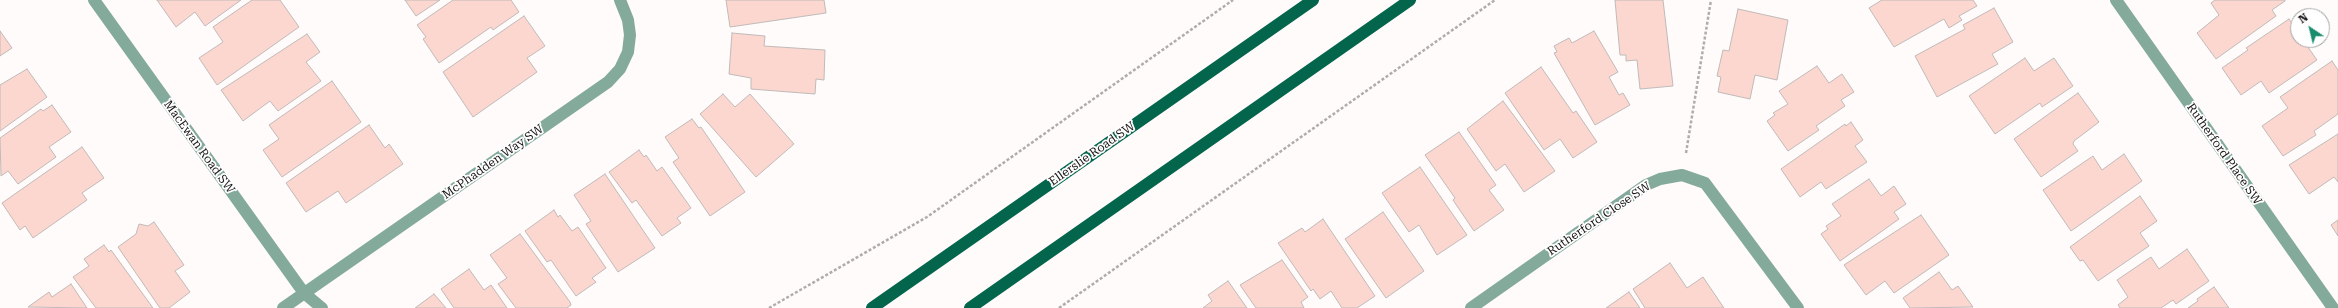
<!DOCTYPE html>
<style>
body{margin:0}
#map{position:relative;width:2338px;height:308px;overflow:hidden;background:#fefbfa;font-family:"Roboto Serif",serif}
canvas{display:block}
.north{position:absolute;left:2290px;top:8px;width:40px;height:40px;box-sizing:border-box;background:#fff;border:1px solid #a3a2a1;border-radius:50%;rotate:325deg;font-size:11px;font-weight:700;line-height:16px;text-align:center;color:#181615}
.north::after{content:'';display:block;margin:auto;width:14px;height:18px;background:#188c6d;clip-path:polygon(50% 0,100% 100%,50% 72%,0 100%)}
</style>
<div id="map">
<canvas width="2338" height="308"></canvas>
<div class="north">N</div>
</div>
<script>
const g = document.querySelector('canvas').getContext('2d');
g.lineJoin = 'round';
function paint(path, color) { g.fillStyle = color; g.fill(path, 'evenodd'); }
const shape = rows => new Path2D(rows.map(r => 'M' + r).join(''));
function stroke(path, color, width, dash) { g.strokeStyle = color; g.lineWidth = width; g.lineCap = dash ? 'butt' : 'round'; g.setLineDash(dash || []); g.stroke(path); }
function drawText(font, color, halo, rows, align = 'center') {
  g.font = font + ' "Roboto Serif",serif'; g.lineWidth = 3.5; g.setLineDash([]); g.textBaseline = 'middle'; g.strokeStyle = halo; g.fillStyle = color; for (const [text, x, y, turn = 0] of rows) {
    g.save(); g.translate(x, y); g.rotate((+turn || 0) * Math.PI / 180); g.textAlign = isNaN(turn) ? turn : align; if (halo) g.strokeText(text, 0, 0); g.fillText(text, 0, 0); g.restore();
  }
}
const building = shape([
 [157,0,241,0,205,26,195,12,176,27,157,0],
 [252,0,280,0,299,27,217,85,199,58,223,42,213,27,252,0],
 [405,0,440,0,416,16,405,0],
 [453,0,511,0,519,12,493,30,491,27,439,63,423,39,426,37,417,25,453,0],
 [726,0,824,0,826,13,730,27,726,0],
 [1615,0,1663,0,1673,86,1640,89,1637,60,1626,61,1626,55,1620,55,1615,0],
 [1882,0,1973,0,1977,6,1959,16,1962,20,1949,28,1944,19,1894,47,1869,8,1882,0],
 [2215,0,2285,0,2285,1,2272,10,2276,16,2216,59,2197,33,2219,15,2211,3,2215,0],
 [1994,8,2013,42,1992,54,1998,64,1937,97,1915,56,1965,29,1963,25,1994,8],
 [1738,9,1788,20,1777,80,1755,75,1750,99,1718,92,1721,77,1717,76,1723,50,1729,51,1738,9],
 [524,16,545,46,527,58,537,72,473,117,443,72,524,16],
 [2289,19,2298,32,2298,40,2303,40,2317,60,2269,93,2261,81,2241,95,2222,68,2248,50,2246,48,2289,19],
 [0,31,12,48,0,56,0,31],
 [1594,31,1618,72,1609,77,1619,95,1623,93,1630,105,1595,125,1554,53,1557,52,1554,46,1569,38,1572,43,1594,31],
 [732,33,765,36,764,46,825,50,824,80,816,79,815,94,751,89,751,78,729,74,732,33],
 [307,34,320,52,306,62,321,81,278,111,270,101,243,121,221,90,307,34],
 [2025,58,2034,71,2054,58,2073,86,2042,107,2040,103,1995,134,1969,96,2025,58],
 [2332,61,2338,70,2338,114,2314,131,2316,135,2283,156,2262,126,2288,108,2280,97,2332,61],
 [1817,66,1829,83,1842,74,1854,92,1841,100,1845,106,1816,126,1819,130,1788,151,1767,121,1775,115,1773,113,1788,104,1779,91,1817,66],
 [1541,67,1573,113,1576,111,1597,142,1573,158,1560,139,1544,150,1505,93,1541,67],
 [27,69,47,97,0,131,0,85,27,69],
 [332,81,361,122,282,177,263,150,279,139,269,125,332,81],
 [2078,93,2099,122,2074,141,2073,144,2078,151,2041,177,2014,139,2078,93],
 [723,94,735,107,750,94,794,144,756,177,700,114,723,94],
 [1503,101,1555,171,1524,192,1505,164,1496,171,1467,129,1503,101],
 [52,105,71,132,49,147,56,157,18,184,8,171,1,176,0,138,41,109,43,111,52,105],
 [692,119,699,128,701,127,745,192,710,216,673,162,679,158,665,137,692,119],
 [1851,122,1863,140,1855,146,1867,162,1826,189,1821,182,1800,197,1781,169,1845,124,1846,126,1851,122],
 [369,125,385,148,389,144,403,164,346,203,338,191,306,212,286,183,369,125],
 [1459,132,1496,185,1489,190,1504,210,1474,231,1453,200,1455,198,1425,155,1459,132],
 [2338,134,2338,182,2334,177,2309,194,2289,165,2338,134],
 [82,147,104,178,82,193,87,200,33,238,25,226,20,230,2,203,82,147],
 [639,150,644,157,646,155,657,171,662,167,691,208,677,218,681,223,662,236,636,200,632,203,609,172,639,150],
 [2124,154,2142,181,2071,231,2043,190,2093,156,2102,170,2124,154],
 [1420,167,1467,235,1437,255,1419,225,1409,232,1382,193,1420,167],
 [605,174,655,248,618,272,586,224,591,221,574,195,605,174],
 [1869,179,1881,196,1894,186,1906,204,1894,212,1899,219,1840,261,1821,234,1828,229,1826,226,1841,216,1832,204,1869,179],
 [2140,196,2157,221,2140,233,2149,246,2098,281,2083,260,2080,261,2070,247,2140,196],
 [554,210,558,217,560,215,572,231,578,227,606,268,592,278,596,282,576,296,551,260,547,262,525,231,554,210],
 [1383,212,1424,271,1386,298,1345,239,1383,212],
 [1921,215,1949,255,1894,293,1885,281,1866,295,1844,265,1921,215],
 [1323,219,1375,296,1357,308,1342,308,1331,291,1320,299,1313,289,1311,291,1278,243,1302,228,1305,232,1323,219],
 [2338,220,2338,236,2331,225,2338,220],
 [154,222,184,265,175,271,190,292,169,308,160,308,118,247,136,234,139,224,148,226,154,222],
 [520,234,570,302,571,305,567,308,516,308,498,284,507,278,490,255,520,234],
 [104,245,109,252,111,250,153,308,96,308,73,277,89,266,84,259,104,245],
 [2187,249,2209,281,2176,304,2173,300,2161,308,2120,308,2118,305,2128,297,2117,280,2151,257,2159,269,2187,249],
 [1282,260,1308,297,1301,302,1304,308,1256,308,1240,285,1282,260],
 [1670,263,1687,288,1703,277,1724,308,1645,308,1633,289,1670,263],
 [469,269,484,290,491,285,507,308,454,308,441,289,469,269],
 [1939,272,1952,290,1958,286,1973,307,1910,308,1903,298,1939,272],
 [1228,281,1247,308,1203,308,1212,301,1208,295,1228,281],
 [71,284,87,308,28,307,49,292,52,297,71,284],
 [2214,287,2229,308,2188,308,2198,301,2197,299,2214,287],
 [1629,292,1640,308,1606,308,1629,292],
 [434,294,446,308,415,308,434,294]
]);
const path = shape([
 [1686,153,1711,0],
 [769,308,927,217,1233,0],
 [1059,308,1495,0]
]);
const minor = shape([
 [94,0,304,293,322,308],
 [2116,0,2333,308],
 [283,308,608,82,620,69,628,52,630,35,628,20,620,0],
 [1471,308,1646,185,1660,179,1682,175,1705,183,1798,308]
]);
const major = shape([
 [872,308,1313,0],
 [970,308,1410,0]
]);
const streetNames = [
 ["MacEwan Road SW",199,147,54],
 ["Ellerslie Road SW",1092,154,-35],
 ["Rutherford Place SW",2224,154,55],
 ["McPhadden Way SW",493,162,-35],
 ["Rutherford Close SW",1599,219,-34]
];
paint(building, '#fbd7cf');
stroke(building, '#c0bab9', 1);
stroke(path, '#afacab', 2.5, [3, 2]);
stroke(minor, '#84aa9b', 12);
stroke(major, '#04654d', 12);
drawText('12px', '#181615', '#fff', streetNames);
</script>
